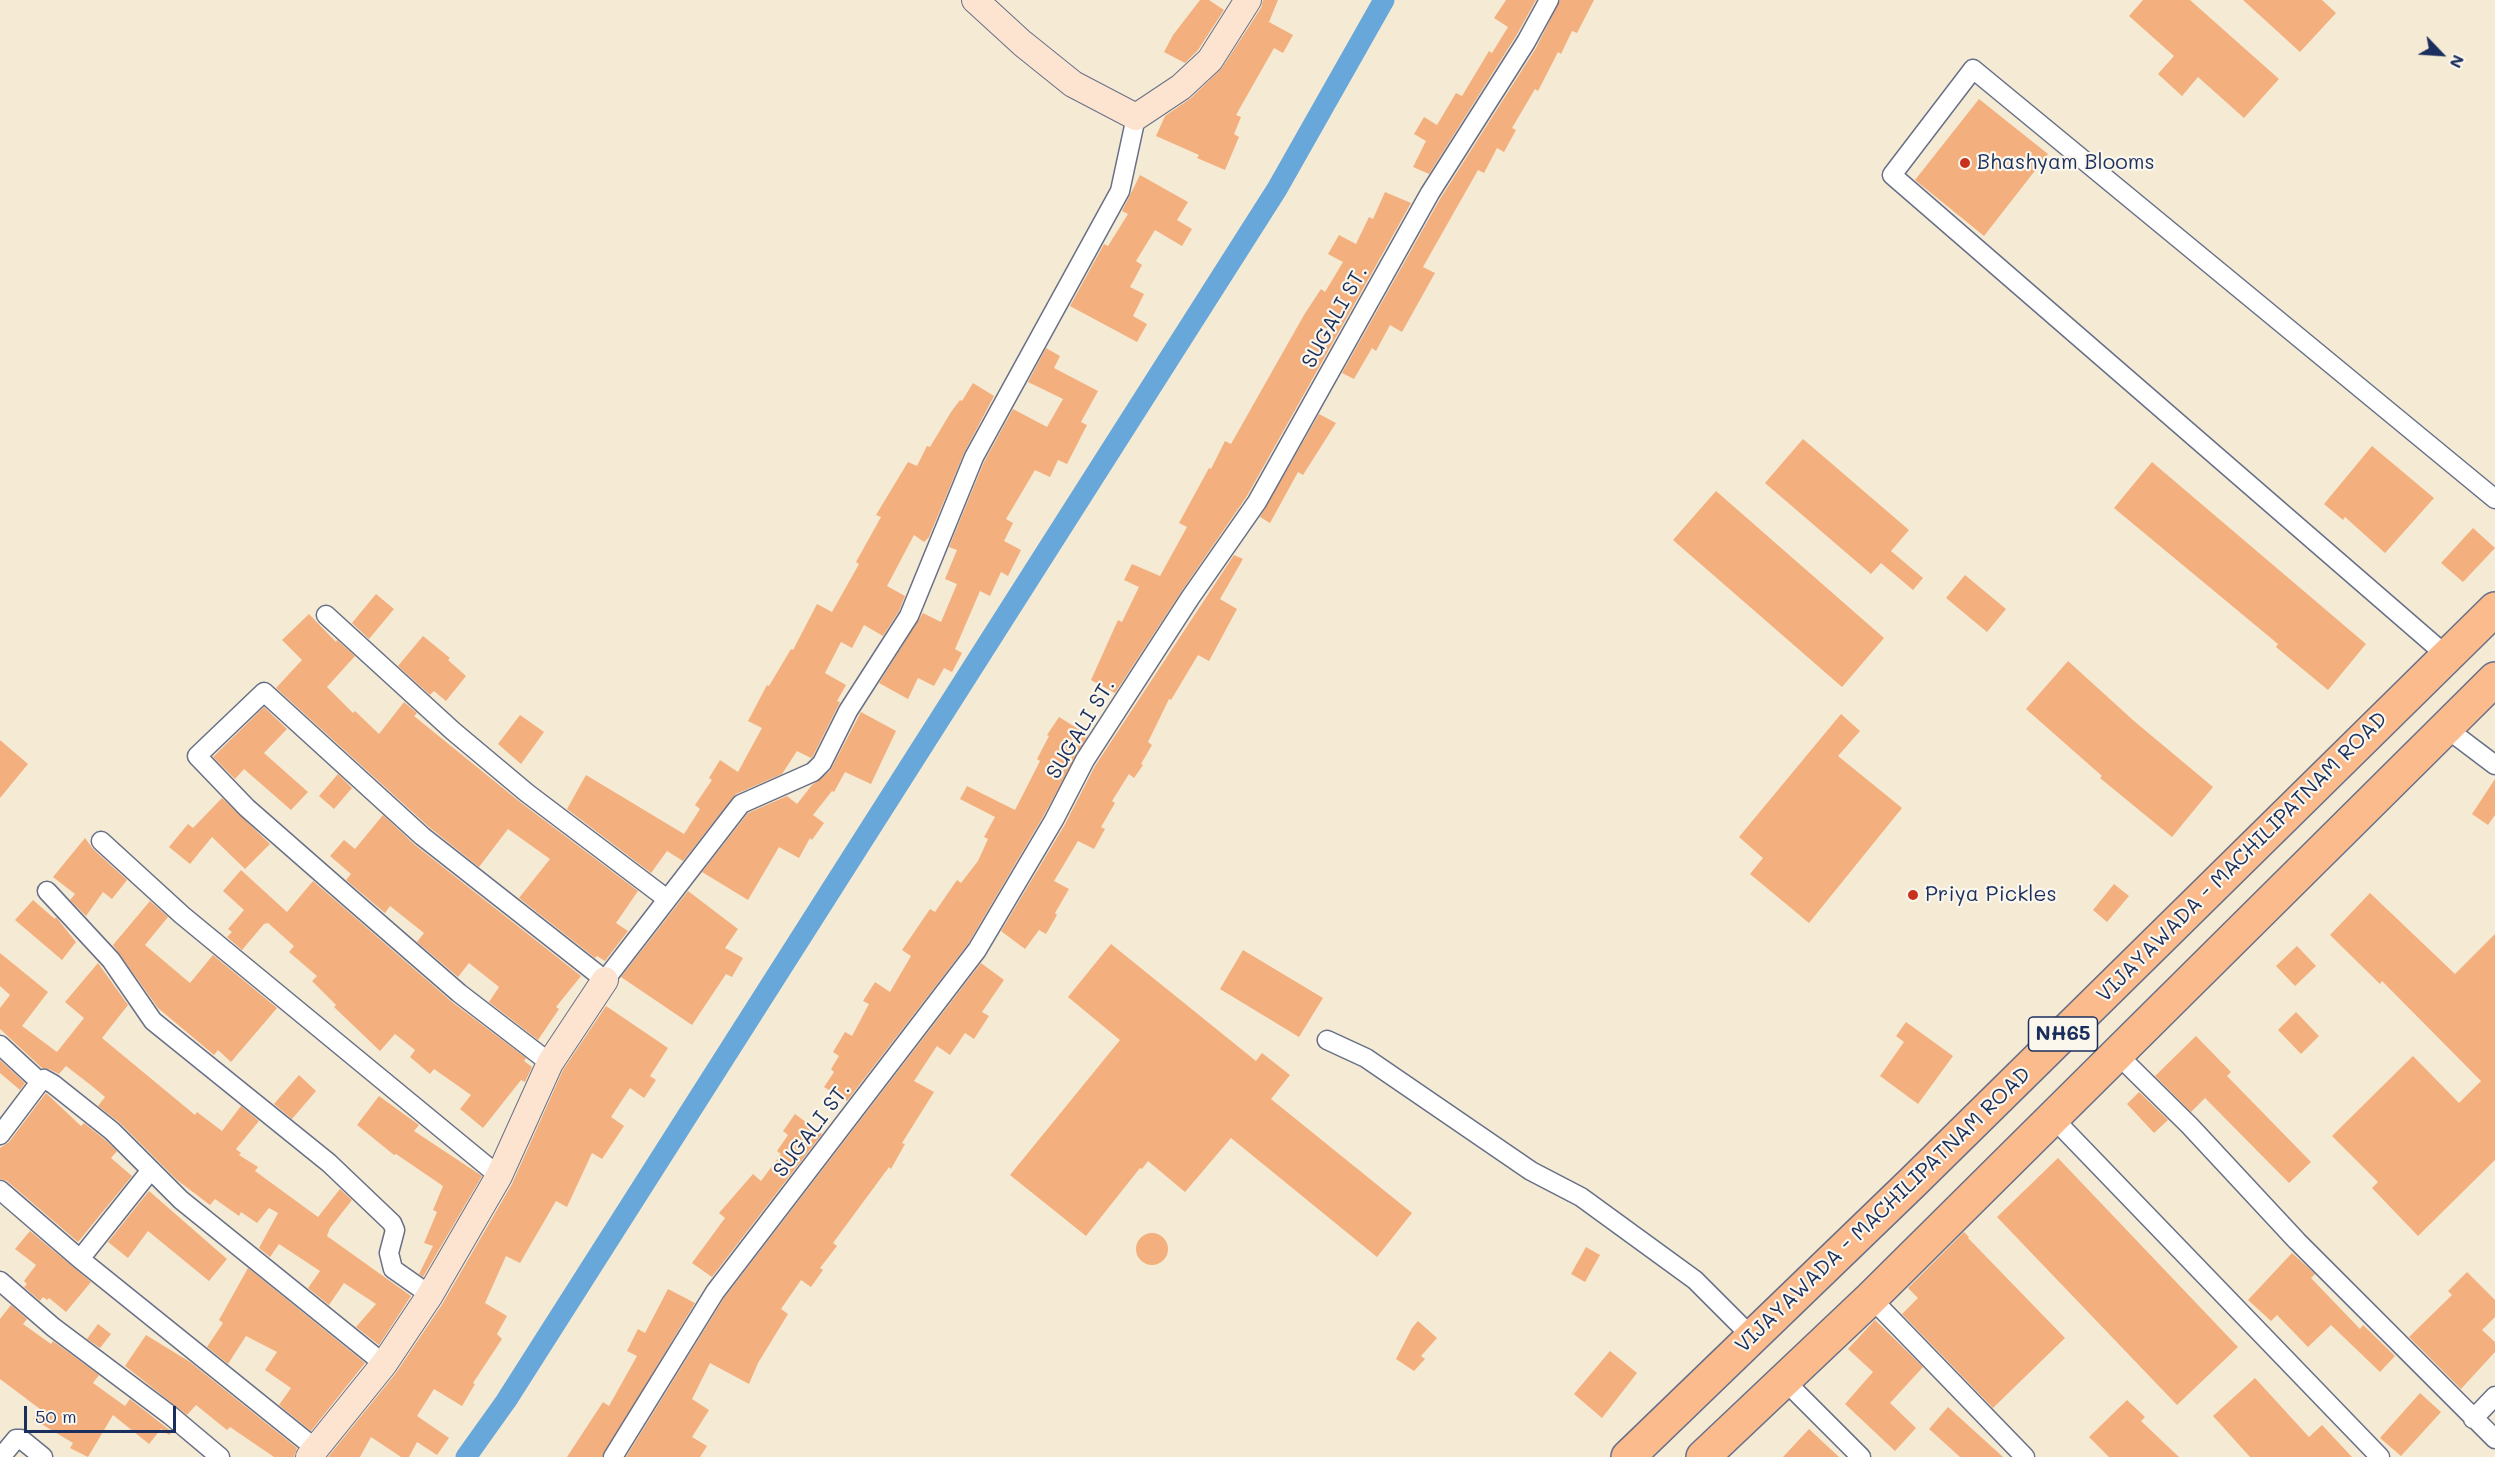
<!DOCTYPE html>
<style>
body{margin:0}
#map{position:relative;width:2495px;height:1457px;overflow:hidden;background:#f5ead4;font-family:Mali,sans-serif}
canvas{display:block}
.north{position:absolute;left:2411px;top:24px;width:60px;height:60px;-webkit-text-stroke:4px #fbf7ec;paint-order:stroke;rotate:115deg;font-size:16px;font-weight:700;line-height:24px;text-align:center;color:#1b2f5e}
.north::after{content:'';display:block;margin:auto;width:21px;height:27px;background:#1b2f5e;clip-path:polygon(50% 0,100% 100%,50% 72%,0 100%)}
.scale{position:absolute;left:24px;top:1406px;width:152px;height:27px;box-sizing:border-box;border:3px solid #1b2f5e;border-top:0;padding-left:8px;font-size:18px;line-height:21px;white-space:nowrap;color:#1b2f5e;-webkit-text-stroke:4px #fbf7ec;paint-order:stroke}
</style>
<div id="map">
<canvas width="2495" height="1457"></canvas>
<div class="north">N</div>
<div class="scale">50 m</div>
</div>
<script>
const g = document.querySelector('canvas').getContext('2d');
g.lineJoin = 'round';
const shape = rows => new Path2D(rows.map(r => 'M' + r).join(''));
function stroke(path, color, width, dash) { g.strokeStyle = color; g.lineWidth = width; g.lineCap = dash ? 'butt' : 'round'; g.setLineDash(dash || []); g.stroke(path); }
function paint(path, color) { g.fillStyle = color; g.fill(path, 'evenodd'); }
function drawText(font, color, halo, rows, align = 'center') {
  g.font = font + ' Mali,sans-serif'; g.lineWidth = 4.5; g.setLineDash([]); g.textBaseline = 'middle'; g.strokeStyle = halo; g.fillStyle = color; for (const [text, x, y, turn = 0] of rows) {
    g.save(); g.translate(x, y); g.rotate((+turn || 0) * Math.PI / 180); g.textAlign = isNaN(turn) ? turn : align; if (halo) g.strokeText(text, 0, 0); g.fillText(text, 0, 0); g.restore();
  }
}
const canal = shape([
 [466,1457,506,1401,1277,189,1384,0]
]);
const building = shape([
 [1200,0,1209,0,1224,10,1198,50,1185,63,1164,52,1173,35],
 [1263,0,1278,0,1269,22,1293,35,1283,53,1274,48,1236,115,1241,117,1234,134,1239,137,1225,170,1197,158,1199,155,1156,136,1165,116,1191,98,1222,68,1261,8],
 [1506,0,1536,0,1516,36,1429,174,1413,167,1426,141,1414,134,1424,117,1437,125,1456,93,1462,96,1489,51,1492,53,1508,27,1494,18],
 [1560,0,1594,0,1577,33,1572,31,1561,54,1558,52,1538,91,1535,89,1512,128,1516,130,1504,152,1497,148,1484,173,1478,170,1423,267,1435,273,1402,332,1390,325,1376,351,1372,348,1354,379,1342,373,1440,199,1536,48],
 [2143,0,2190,0,2279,79,2244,118,2198,77,2182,96,2158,74,2174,56,2129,16],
 [2243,0,2322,0,2336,13,2300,52],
 [1979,99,2048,154,1984,236,1915,180],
 [1140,175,1188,202,1177,220,1192,229,1182,246,1155,230,1136,261,1142,265,1130,287,1144,294,1133,316,1147,324,1137,342,1070,306,1104,244,1108,246,1128,214,1122,211],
 [1385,192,1411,203,1247,496,1181,592,1115,693,1091,680,1118,620,1122,622,1139,587,1124,580,1132,564,1160,576,1187,527,1179,523,1209,468,1211,469,1225,441,1231,444,1304,315,1321,289,1325,292,1343,262,1328,254,1339,235,1356,244,1369,217,1373,219],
 [1046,348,1060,356,1054,368,1098,391,1081,422,1087,425,1067,464,1058,460,1050,477,1035,470,1006,519,1013,523,1004,541,1021,550,1008,576,1001,572,990,596,980,591,955,649,962,653,952,672,944,668,934,686,918,678,908,699,879,683,923,613,941,622,957,584,945,579,957,550,949,547,984,462,1013,409,1047,427,1063,399,1028,382],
 [973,383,994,396,964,453,929,537,924,542,914,535,887,586,905,596,899,611,883,636,864,625,852,648,841,642,825,673,846,685,837,701,840,702,813,756,811,758,797,751,782,774,736,794,683,861,667,851,651,873,567,809,586,775,684,834,700,809,695,805,712,780,709,778,720,760,738,772,762,728,748,721,767,685,769,686,791,649,793,650,817,604,832,612,859,564,856,562,881,517,876,515,908,462,917,466,927,446,930,447,951,412,960,400,962,401],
 [1319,414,1336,423,1303,475,1298,472,1270,523,1260,517],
 [1803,439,1909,530,1891,551,1923,578,1913,590,1881,563,1871,574,1765,483],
 [2372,446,2434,498,2385,553,2345,517,2343,520,2324,504],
 [2152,462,2366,644,2328,690,2276,647,2278,644,2114,508],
 [1716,491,1884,638,1842,687,1673,540],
 [2473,528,2495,548,2463,582,2441,563],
 [1234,555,1243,559,1220,599,1237,609,1209,661,1198,655,1171,700,1169,699,1148,742,1152,745,1141,764,1143,765,1134,778,1129,774,1112,801,1115,803,1101,827,1105,829,1094,849,1078,841,1054,881,1069,889,1055,913,1057,915,1046,934,1039,930,1025,949,1001,931,1064,826,1095,766],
 [1965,575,2006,609,1987,632,1946,598],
 [376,594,394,609,369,639,352,623],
 [309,614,336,642,337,640,355,656,327,687,353,713,355,711,379,734,404,702,417,713,414,716,520,802,638,891,616,923,628,931,605,961,597,956,595,958,519,898,550,859,508,829,479,867,429,827,276,688,302,660,282,640],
 [423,636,450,658,448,660,466,676,446,701,434,691,430,695,398,666],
 [2068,661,2134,721,2213,787,2172,837,2100,778,2102,776,2026,709],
 [264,707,287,729,264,753,308,792,291,810,244,769,235,779,213,757],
 [861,712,896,731,871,784,845,772,834,792,832,791,813,815,824,823,812,840,810,838,799,858,779,847,748,900,702,872,748,813,787,796,797,804,812,785,830,771],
 [1841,714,1860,731,1838,756,1902,808,1809,923,1750,874,1763,858,1739,837],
 [520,715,544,732,521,764,498,744],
 [1059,717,1088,735,1044,815,968,944,847,1101,824,1087,834,1072,831,1069,839,1056,833,1052,845,1032,852,1036,869,1004,863,1001,875,982,890,992,911,956,902,950,930,909,935,912,957,880,961,883,978,861,988,839,984,837,995,817,960,799,967,786,1015,810,1040,761,1037,759,1049,736,1047,735],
 [0,740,28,764,0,798],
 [338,774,352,788,334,809,319,796],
 [2495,779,2495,815,2488,825,2472,814],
 [222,798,270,844,245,869,212,837,190,864,169,847,188,824,193,828],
 [383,815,415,845,581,976,556,1007,559,1009,538,1040,489,1002,499,987,469,963,458,977,417,942,424,933,390,906,385,913,346,880,351,874,330,856,344,840,355,849],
 [85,838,93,849,127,880,112,899,103,892,86,916,70,900,75,894,53,877],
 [241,870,287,912,313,881,452,1002,526,1058,524,1061,532,1067,525,1082,521,1080,483,1128,460,1109,471,1095,434,1069,430,1074,410,1057,415,1050,395,1034,380,1051,334,1007,336,1005,312,981,317,976,289,952,294,946,268,923,264,924,242,950,227,937,232,932,228,929,244,910,223,891],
 [2114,884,2129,896,2107,922,2093,910],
 [688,891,738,929,725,948,743,958,732,977,726,974,692,1025,621,977],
 [2370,893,2455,974,2495,934,2495,1160,2418,1236,2372,1188,2378,1182,2332,1136,2413,1056,2459,1103,2481,1081,2382,981,2380,984,2330,935],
 [33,900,55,919,56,917,76,942,62,960,15,920],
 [150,901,168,917,145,945,190,983,213,955,277,1008,231,1062,218,1050,214,1055,158,1008,113,945],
 [1111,944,1256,1061,1262,1053,1290,1075,1271,1099,1412,1213,1377,1257,1231,1138,1185,1192,1148,1161,1142,1169,1140,1168,1086,1236,1010,1175,1120,1040,1068,997],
 [2297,946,2316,966,2295,986,2276,966],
 [1243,950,1323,998,1299,1037,1220,989],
 [0,953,48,992,22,1026,57,1052,84,1018,65,1002,98,963,128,1005,102,1038,195,1115,197,1112,222,1131,241,1106,259,1121,236,1149,241,1153,239,1155,258,1167,255,1171,318,1217,340,1189,352,1200,330,1228,327,1236,411,1296,379,1345,356,1327,376,1304,344,1283,329,1305,308,1288,320,1271,279,1244,270,1257,259,1248,278,1213,269,1208,257,1223,241,1212,239,1216,215,1199,210,1205,177,1180,120,1123,98,1106,105,1097,92,1086,66,1066,59,1074,49,1069,42,1068,0,1029,0,1008,10,995,0,986],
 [981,963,1004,980,982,1012,989,1016,974,1039,965,1033,950,1055,937,1046,914,1081,934,1092,902,1143,905,1144,891,1169,889,1167,833,1243,837,1246,820,1268,823,1270,811,1287,801,1280,781,1309,788,1314,758,1363,749,1384,710,1363,692,1399,709,1410,692,1437,707,1446,700,1457,626,1457,724,1298],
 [606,1006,668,1048,650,1076,656,1080,644,1098,630,1088,611,1117,624,1126,602,1159,592,1153,567,1207,556,1201,520,1263,506,1256,485,1303,507,1316,497,1334,502,1339,473,1383,475,1384,462,1406,434,1389,417,1416,449,1438,437,1455,417,1442,409,1457,401,1457,371,1437,360,1457,328,1457,396,1373,443,1303,512,1184,563,1070],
 [2296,1012,2319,1036,2301,1054,2278,1030],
 [1906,1022,1953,1056,1918,1104,1880,1076,1904,1042,1896,1036],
 [2196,1036,2231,1072,2227,1076,2311,1162,2289,1183,2205,1098,2191,1112,2155,1076],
 [0,1060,25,1083,20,1090,0,1073],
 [299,1075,316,1091,292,1119,274,1104],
 [2139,1092,2168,1120,2154,1133,2127,1104],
 [46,1093,81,1126,84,1123,104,1139,117,1151,111,1158,132,1176,78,1242,7,1181,0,1179,0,1148,9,1142],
 [379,1096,419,1125,414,1131,482,1176,423,1277,419,1274,433,1246,424,1243,437,1212,433,1210,443,1186,396,1154,394,1155,357,1125],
 [795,1114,822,1134,712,1277,692,1263,725,1218,719,1213,753,1174,761,1181,781,1154,777,1151,788,1135,783,1131],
 [2058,1158,2238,1347,2177,1405,1997,1217],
 [149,1191,227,1259,209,1281,148,1231,128,1258,108,1242],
 [30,1231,91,1282,66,1312,49,1298,47,1300,43,1297,40,1301,24,1287,27,1284,24,1281,36,1265,15,1249],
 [1964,1232,1969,1237,1968,1238,2065,1338,1993,1408,1902,1314,1918,1298,1908,1288],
 '1136 1249a16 16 0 1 1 32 0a16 16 0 1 1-32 0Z',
 [1586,1247,1600,1255,1585,1282,1571,1274],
 [2292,1253,2315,1274,2311,1278,2360,1329,2363,1325,2395,1356,2380,1372,2331,1325,2308,1347,2277,1315,2271,1321,2248,1300],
 [248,1268,365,1363,311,1431,279,1405,291,1388,265,1370,277,1352,246,1336,228,1364,207,1347,223,1323,219,1320],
 [2467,1272,2495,1300,2495,1317,2482,1330,2495,1342,2495,1352,2461,1389,2409,1337,2452,1295,2448,1291],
 [668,1289,695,1303,602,1457,567,1457,603,1402,609,1406,637,1356,627,1351,638,1329,645,1333],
 [11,1305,27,1319,23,1324,51,1344,53,1341,99,1375,93,1383,125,1406,130,1399,172,1432,169,1435,161,1429,149,1444,113,1415,88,1457,70,1448,73,1443,33,1419,40,1409,0,1379,0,1319],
 [1875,1320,1923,1367,1890,1403,1916,1428,1895,1451,1845,1404,1873,1372,1848,1349],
 [1418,1321,1437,1338,1421,1356,1425,1359,1414,1371,1396,1359,1412,1328],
 [98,1324,111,1334,100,1348,87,1339],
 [146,1335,190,1362,297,1448,294,1457,274,1457,230,1427,227,1430,196,1405,187,1415,125,1366],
 [1610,1351,1637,1373,1602,1418,1574,1394],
 [2255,1378,2309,1437,2322,1425,2352,1457,2250,1457,2213,1416],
 [2420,1393,2441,1412,2401,1456,2380,1438],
 [2127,1400,2145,1417,2141,1421,2179,1457,2109,1457,2089,1437],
 [1948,1407,2003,1457,1960,1457,1929,1429],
 [1809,1429,1839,1457,1783,1457]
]);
const street = shape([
 [326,615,453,731,527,793,667,899],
 [2447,656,1892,175,1973,69,2495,499],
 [2446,728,2495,765],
 [101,841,182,915,499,1176],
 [47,891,111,960,153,1021,329,1163,392,1223,395,1230,389,1253,393,1269,430,1295],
 [1327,1040,1366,1058,1531,1171,1581,1197,1695,1280,1747,1332,1757,1333],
 [0,1045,40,1082],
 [2117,1054,2190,1126,2297,1241,2495,1439],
 [550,1063,459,993,352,900,247,808,197,756,264,692,422,836,605,980,741,804,813,772,822,763,848,711,909,616,974,457,1120,191,1136,117],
 [2053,1118,2380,1457],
 [0,1135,40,1082,44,1079,53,1084,112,1131,181,1200,384,1364],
 [0,1190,80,1259,316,1449],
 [80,1259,151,1170],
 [0,1281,53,1327,170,1415,220,1457],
 [1871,1298,2025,1457],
 [1783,1379,1861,1457],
 [2473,1419,2495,1396],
 [1,1457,16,1439,21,1439,43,1457],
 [613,1457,715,1292,977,950,1054,820,1085,760,1190,598,1257,502,1430,193,1526,42,1549,0]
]);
const secondary = shape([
 [975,0,1022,43,1073,84,1136,117,1181,87,1210,60,1248,0],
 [309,1457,384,1364,430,1295,499,1176,550,1063,605,980]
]);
const highway = shape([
 [1628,1457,1913,1182,2495,609],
 [1703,1457,1871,1298,2495,679]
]);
const markers = [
 [1965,163,6,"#c8321e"],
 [1913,895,6,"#c8321e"]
];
const shields = [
 [2063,1034,69]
];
const shieldNames = [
 ["NH65",2063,1034]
];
const poiNames = [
 ["Bhashyam Blooms",1977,163],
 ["Priya Pickles",1925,895]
];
const streetNames = [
 ["SUGALI ST.",1335,317,-61],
 ["SUGALI ST.",1081,729,-59],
 ["VIJAYAWADA - MACHILIPATNAM ROAD",2242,857,-45],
 ["SUGALI ST.",812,1130,-53],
 ["VIJAYAWADA - MACHILIPATNAM ROAD",1883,1210,-44]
];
stroke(canal, '#67a7da', 21);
paint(building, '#f3b07e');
stroke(street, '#677087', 21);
stroke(secondary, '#677087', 28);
stroke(highway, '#677087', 36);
stroke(street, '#fff', 18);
stroke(secondary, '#fde4d1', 26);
stroke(highway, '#fbbb8d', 33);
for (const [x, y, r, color] of markers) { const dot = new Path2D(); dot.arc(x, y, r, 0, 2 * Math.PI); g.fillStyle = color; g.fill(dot); stroke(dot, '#fbf7ec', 2); }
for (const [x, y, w] of shields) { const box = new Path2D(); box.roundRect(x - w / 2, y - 17, w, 34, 4.5); g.fillStyle = '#fbf7ec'; g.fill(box); stroke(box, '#1b2f5e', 1.5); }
drawText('bold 20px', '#1b2f5e', null, shieldNames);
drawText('21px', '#1b2f5e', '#fbf7ec', poiNames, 'left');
drawText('21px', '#1b2f5e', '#fbf7ec', streetNames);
</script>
